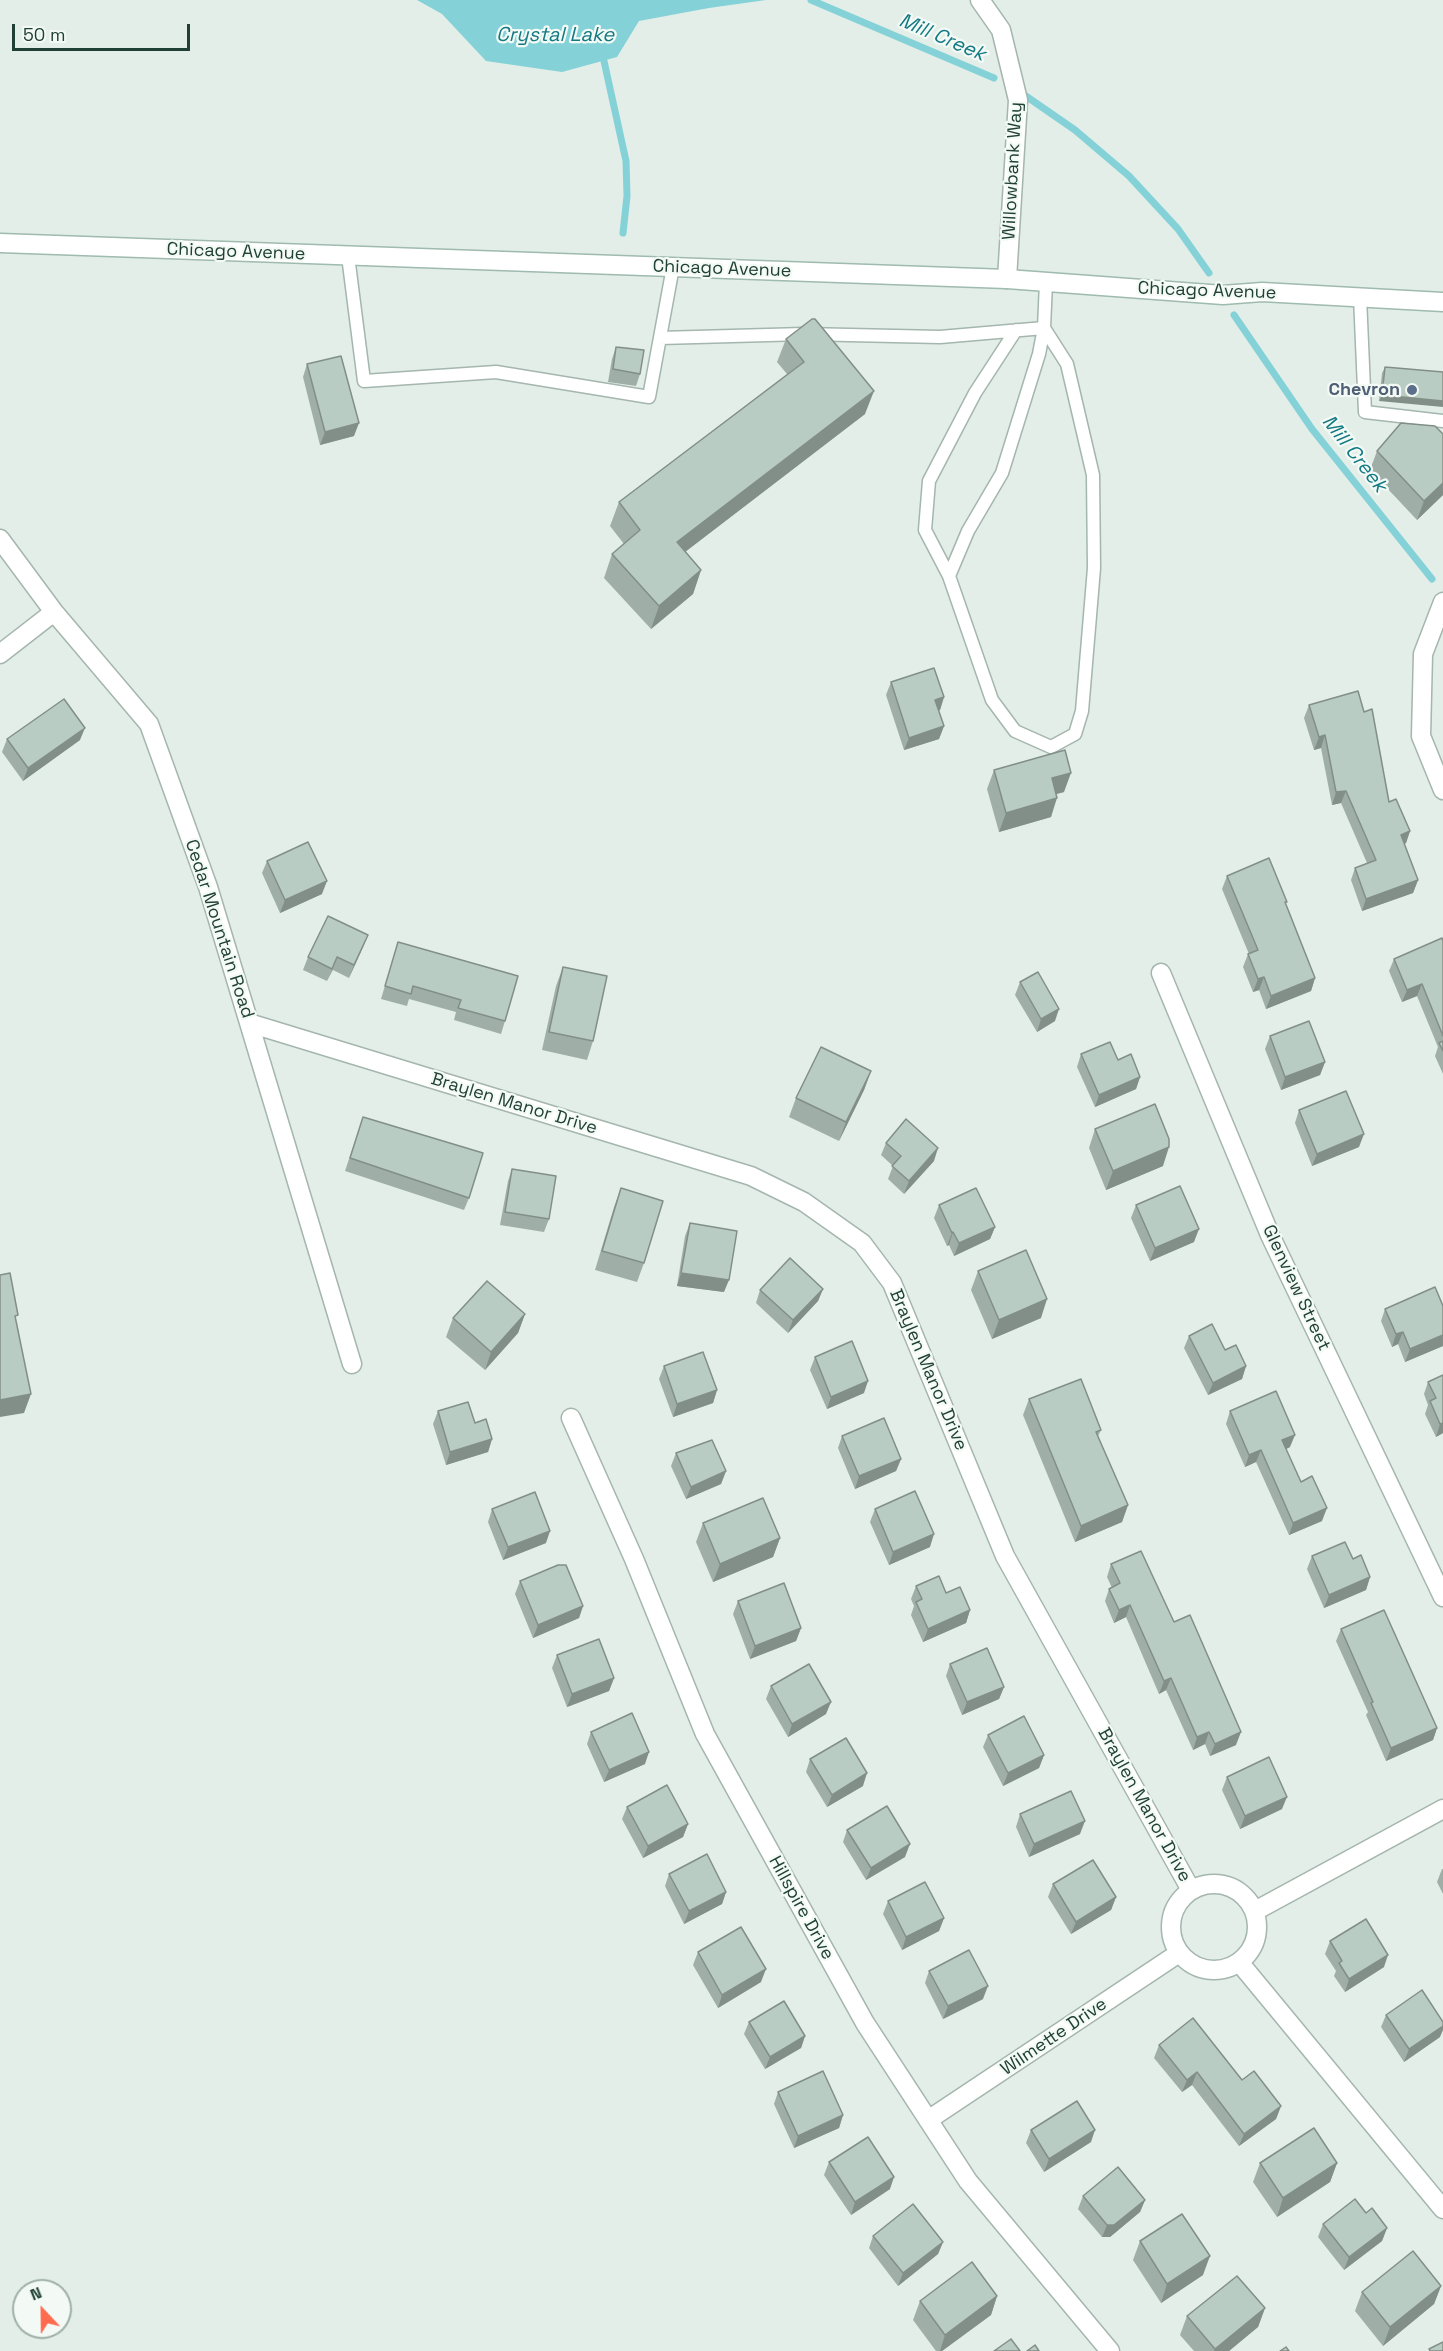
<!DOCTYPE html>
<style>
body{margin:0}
#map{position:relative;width:1443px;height:2351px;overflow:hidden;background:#e2eee7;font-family:"Space Grotesk",sans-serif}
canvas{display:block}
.north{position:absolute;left:12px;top:2279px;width:60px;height:60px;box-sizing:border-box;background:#f3faf5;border:2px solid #9fb0a8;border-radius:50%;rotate:338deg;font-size:16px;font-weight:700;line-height:24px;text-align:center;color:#204035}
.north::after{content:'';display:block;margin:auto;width:21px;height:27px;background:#ff6b4e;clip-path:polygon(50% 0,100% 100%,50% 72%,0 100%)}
.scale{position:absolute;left:12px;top:24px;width:178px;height:27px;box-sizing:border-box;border:3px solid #204035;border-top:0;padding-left:8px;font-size:18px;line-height:21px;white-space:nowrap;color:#204035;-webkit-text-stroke:4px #f3faf5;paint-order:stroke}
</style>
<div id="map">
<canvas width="1443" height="2351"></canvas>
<div class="north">N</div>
<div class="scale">50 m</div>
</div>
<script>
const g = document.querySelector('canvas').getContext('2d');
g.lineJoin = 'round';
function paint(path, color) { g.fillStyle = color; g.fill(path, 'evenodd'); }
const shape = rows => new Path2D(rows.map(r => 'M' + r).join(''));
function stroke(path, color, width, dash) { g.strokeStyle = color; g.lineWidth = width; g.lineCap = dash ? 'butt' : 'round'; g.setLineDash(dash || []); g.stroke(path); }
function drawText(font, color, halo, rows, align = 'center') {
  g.font = font + ' "Space Grotesk",sans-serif'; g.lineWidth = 4.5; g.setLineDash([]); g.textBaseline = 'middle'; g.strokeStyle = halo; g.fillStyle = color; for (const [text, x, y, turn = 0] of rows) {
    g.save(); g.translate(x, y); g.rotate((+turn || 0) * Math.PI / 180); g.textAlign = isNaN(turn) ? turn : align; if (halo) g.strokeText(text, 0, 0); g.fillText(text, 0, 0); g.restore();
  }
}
const water = shape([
 [417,0,766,0,709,8,639,21,617,57,562,72,486,61,442,14]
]);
const stream = shape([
 [811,0,994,78],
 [602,52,626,161,627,196,623,233],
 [1020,92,1075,130,1129,176,1178,229,1209,273],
 [1234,315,1312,429,1432,579]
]);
const lane = shape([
 [348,256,364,381,496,372,649,397,673,267],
 [1360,297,1365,412,1443,421],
 [1044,328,1067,364,1093,475,1094,568,1082,711,1075,734,1051,747,1015,731,992,700,949,576,968,531,1002,473,1039,354,1044,328],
 [660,338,804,334,940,337,1044,328,1046,282],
 [949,576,925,530,929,481,975,393,1016,330]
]);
const street = shape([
 [980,0,1001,30,1018,100,1007,279],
 [0,539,54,612,149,724,208,887,352,1364],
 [1443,602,1423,654,1421,736,1443,790],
 [0,654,54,612],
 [1161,973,1270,1235,1443,1597],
 [249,1023,751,1176,804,1202,862,1243,892,1283,1005,1556,1191,1890],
 [571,1418,634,1559,705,1734,865,2023,968,2181,1110,2351],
 '1171 1927a43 43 0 1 1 86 0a43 43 0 1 1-86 0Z',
 [1255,1911,1443,1809],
 [1239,1962,1443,2209],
 [928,2120,1179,1953]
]);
const secondary = shape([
 [0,243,1007,279,1223,295,1262,292,1443,302]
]);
const wall = shape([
 [786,339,865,414,685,552,701,570,693,594,651,629,604,578,612,554,624,544,610,526,619,502,787,374,777,362],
 [616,347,640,374,636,386,608,382,612,359],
 [307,364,354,436,320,445,303,377],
 [1385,367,1443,372,1379,401,1382,373],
 [1377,451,1443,495,1417,520,1370,470],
 [891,682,944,697,940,710,938,711,944,726,939,739,904,750,886,695],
 [1309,705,1389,802,1410,831,1406,843,1404,844,1418,880,1413,893,1362,911,1351,880,1355,868,1367,863,1341,803,1332,805,1321,748,1314,750,1304,718],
 [7,739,80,740,23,781,2,752],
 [994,770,1064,792,1056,794,1051,817,999,832,987,789],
 [267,861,322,894,280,913,262,873],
 [1227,876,1286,905,1315,978,1311,991,1266,1009,1259,990,1253,992,1243,967,1248,954,1249,954,1222,889],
 [368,935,363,947,349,978,333,970,327,981,303,970,308,957],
 [1443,941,1443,1074,1435,1056,1438,1047,1417,996,1402,1002,1389,971,1394,959],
 [398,942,505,1021,501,1034,454,1020,456,1012,409,999,407,1006,381,999],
 [563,967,593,1041,587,1060,542,1050,556,986],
 [1020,982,1055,1021,1037,1032,1015,995],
 [1270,1036,1325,1062,1320,1075,1281,1090,1265,1049],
 [1081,1054,1118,1060,1140,1077,1136,1089,1095,1107,1077,1067],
 [871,1071,864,1090,839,1141,789,1117,796,1098],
 [1299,1110,1359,1147,1312,1166,1295,1123],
 [363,1117,469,1198,464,1210,345,1171],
 [1095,1129,1163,1166,1106,1190,1089,1148],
 [886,1143,934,1161,904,1194,888,1179,893,1166,881,1155],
 [512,1169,549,1219,544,1232,500,1225,508,1181],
 [621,1188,644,1263,637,1282,595,1270,614,1207],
 [939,1205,995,1227,990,1239,954,1256,949,1245,947,1246,934,1218],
 [1136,1205,1194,1242,1150,1261,1131,1218],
 [690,1223,724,1292,677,1286,685,1236],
 [978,1271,1041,1318,992,1339,971,1290],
 [823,1289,818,1301,788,1333,756,1303,760,1290],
 [1443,1306,1443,1346,1405,1362,1398,1344,1392,1347,1381,1321,1385,1309],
 [525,1314,518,1333,485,1370,446,1337,453,1318],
 [1189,1336,1225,1350,1246,1366,1242,1379,1208,1395,1184,1348],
 [815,1357,864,1393,827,1409,810,1370],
 [664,1366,717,1390,713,1403,673,1417,659,1379],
 [1443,1375,1443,1433,1436,1437,1425,1414,1428,1405,1424,1394,1428,1382],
 [1029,1399,1101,1430,1098,1436,1128,1505,1122,1522,1075,1542,1023,1415],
 [438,1411,475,1423,492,1439,488,1452,446,1465,433,1424],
 [1230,1411,1290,1447,1286,1449,1301,1482,1322,1521,1289,1535,1256,1462,1245,1467,1226,1424],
 [842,1436,901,1459,896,1471,855,1489,838,1448],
 [676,1453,726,1471,721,1484,686,1499,671,1466],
 [492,1509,546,1543,503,1560,488,1522],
 [875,1509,930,1547,889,1565,870,1522],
 [703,1523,780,1538,773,1557,713,1582,696,1542],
 [1312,1556,1353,1559,1370,1577,1366,1590,1324,1608,1307,1569],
 [1111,1564,1174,1622,1236,1745,1210,1756,1205,1744,1193,1750,1166,1690,1159,1694,1126,1617,1114,1623,1105,1601,1109,1589,1112,1588,1107,1577],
 [520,1581,583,1606,579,1618,533,1638,515,1594],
 [916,1586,946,1593,970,1610,966,1623,923,1642,911,1615,914,1606,911,1599],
 [738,1601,801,1628,796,1641,750,1659,733,1614],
 [1341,1629,1437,1728,1433,1740,1386,1761,1366,1715,1368,1712,1336,1641],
 [557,1655,614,1678,609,1691,567,1707,552,1668],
 [950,1664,1004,1687,999,1699,962,1715,946,1676],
 [771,1686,826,1714,788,1737,766,1699],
 [591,1732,645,1764,604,1782,587,1744],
 [988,1735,1044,1755,1039,1768,1003,1786,983,1747],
 [810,1759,863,1786,827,1807,806,1772],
 [1227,1777,1282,1809,1240,1829,1222,1790],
 [627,1807,688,1824,683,1837,643,1858,622,1819],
 [1020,1814,1080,1834,1029,1857,1016,1827],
 [847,1830,905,1857,866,1880,843,1842],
 [1442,1869,1443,1869,1443,1894,1437,1882],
 [669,1874,726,1892,722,1904,684,1924,665,1886],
 [1053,1884,1116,1897,1111,1910,1071,1934,1048,1897],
 [888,1901,944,1918,939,1931,902,1950,883,1914],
 [1330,1941,1384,1967,1345,1992,1334,1976,1336,1971,1325,1954],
 [698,1952,761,1982,718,2008,693,1965],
 [929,1971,983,1999,943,2019,925,1983],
 [1386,2015,1440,2037,1404,2062,1381,2027],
 [749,2022,805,2036,801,2048,765,2069,744,2034],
 [1159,2045,1281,2106,1276,2119,1239,2146,1192,2085,1182,2092,1154,2058],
 [778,2092,843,2115,839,2128,794,2148,774,2104],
 [1031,2130,1091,2142,1044,2172,1026,2143],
 [829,2162,890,2189,851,2215,824,2175],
 [1260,2163,1337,2163,1330,2182,1277,2217,1253,2182],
 [1083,2196,1145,2200,1140,2212,1110,2237,1102,2237,1078,2209],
 [1366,2213,1387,2228,1382,2241,1344,2270,1318,2237,1323,2224],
 [873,2236,943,2242,938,2254,898,2286,869,2248],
 [1140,2241,1203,2275,1161,2303,1133,2260],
 [1441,2286,1434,2304,1383,2346,1355,2311,1362,2292],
 [997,2296,991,2315,942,2351,936,2351,913,2320,920,2301],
 [1265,2308,1258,2327,1229,2351,1194,2351,1180,2335,1187,2316]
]);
const shadedWall = shape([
 [874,391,865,414,668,565,677,542],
 [1382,395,1443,401,1443,407,1379,401],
 [359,423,354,436,320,445,325,432],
 [1443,483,1443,495,1417,520,1424,501],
 [701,570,693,594,651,629,659,606],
 [944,697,940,710,930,713,935,700],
 [944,726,939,739,904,750,909,738],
 [85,728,80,740,23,781,28,768],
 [1325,735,1321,748,1314,750,1319,737],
 [1071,773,1064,792,1045,797,1052,778],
 [1346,791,1341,803,1332,805,1336,792],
 [1057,798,1051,817,999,832,1006,813],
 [1410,831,1406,843,1396,847,1401,835],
 [1418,880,1413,893,1362,911,1366,899],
 [327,881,322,894,280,913,285,900],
 [368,935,363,947,349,978,354,965],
 [1264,977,1259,990,1253,992,1258,979],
 [1315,978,1311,991,1266,1009,1271,996],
 [1422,984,1417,996,1402,1002,1407,990],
 [1059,1009,1055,1021,1037,1032,1041,1019],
 [1325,1062,1320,1075,1281,1090,1285,1077],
 [871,1071,864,1090,839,1141,846,1122],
 [1140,1077,1136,1089,1095,1107,1099,1095],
 [1364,1134,1359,1147,1312,1166,1317,1154],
 [1169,1147,1163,1166,1106,1190,1113,1171],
 [938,1148,934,1161,904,1194,909,1181],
 [995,1227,990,1239,954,1256,959,1243],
 [1199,1229,1194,1242,1150,1261,1155,1248],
 [953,1232,949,1245,947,1246,952,1233],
 [681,1273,729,1280,724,1292,677,1286],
 [823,1289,818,1301,788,1333,793,1320],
 [1047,1299,1041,1318,992,1339,999,1320],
 [525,1314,518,1333,485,1370,491,1352],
 [1403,1332,1398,1344,1392,1347,1396,1334],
 [1443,1335,1443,1346,1405,1362,1410,1349],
 [1246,1366,1242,1379,1208,1395,1213,1383],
 [868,1381,864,1393,827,1409,831,1397],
 [717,1390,713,1403,673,1417,677,1404],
 [31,1394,24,1413,0,1417,0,1400],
 [1443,1423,1443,1433,1436,1437,1440,1424],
 [1295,1435,1290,1447,1278,1453,1282,1440],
 [492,1439,488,1452,446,1465,450,1452],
 [1261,1450,1256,1462,1245,1467,1249,1455],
 [901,1459,896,1471,855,1489,859,1476],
 [726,1471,721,1484,686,1499,691,1487],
 [1128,1505,1122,1522,1075,1542,1081,1526],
 [1327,1508,1322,1521,1289,1535,1293,1523],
 [550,1531,546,1543,503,1560,508,1547],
 [934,1534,930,1547,889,1565,893,1552],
 [780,1538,773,1557,713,1582,720,1564],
 [1370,1577,1366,1590,1324,1608,1329,1595],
 [1130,1605,1126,1617,1114,1623,1119,1610],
 [583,1606,579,1618,533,1638,538,1625],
 [970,1610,966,1623,923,1642,928,1629],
 [801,1628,796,1641,750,1659,755,1646],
 [614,1678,609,1691,567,1707,572,1694],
 [1171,1678,1166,1690,1159,1694,1164,1681],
 [1004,1687,999,1699,962,1715,967,1702],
 [831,1702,826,1714,788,1737,792,1724],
 [1437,1728,1433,1740,1386,1761,1391,1748],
 [1209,1732,1205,1744,1193,1750,1197,1737],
 [1241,1732,1236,1745,1210,1756,1215,1744],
 [649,1752,645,1764,604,1782,609,1770],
 [1044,1755,1039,1768,1003,1786,1008,1773],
 [867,1773,863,1786,827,1807,832,1795],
 [1287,1797,1282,1809,1240,1829,1245,1816],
 [1085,1821,1080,1834,1029,1857,1034,1844],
 [688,1824,683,1837,643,1858,648,1846],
 [910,1844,905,1857,866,1880,871,1868],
 [726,1892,722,1904,684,1924,689,1911],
 [1116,1897,1111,1910,1071,1934,1076,1922],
 [944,1918,939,1931,902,1950,906,1937],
 [1388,1955,1384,1967,1345,1992,1349,1979],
 [766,1969,761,1982,718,2008,722,1995],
 [988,1986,983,1999,943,2019,948,2006],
 [1443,2026,1443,2030,1440,2037,1404,2062,1409,2049],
 [805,2036,801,2048,765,2069,770,2057],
 [1197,2072,1192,2085,1182,2092,1187,2080],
 [1281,2106,1276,2119,1239,2146,1244,2134],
 [843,2115,839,2128,794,2148,798,2136],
 [1095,2130,1091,2142,1044,2172,1049,2159],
 [1337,2163,1330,2182,1277,2217,1283,2198],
 [894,2177,890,2189,851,2215,855,2202],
 [1145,2200,1140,2212,1110,2237,1102,2237,1107,2225],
 [1387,2228,1382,2241,1344,2270,1349,2257],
 [943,2242,938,2254,898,2286,903,2273],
 [1210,2256,1203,2275,1161,2303,1167,2284],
 [1441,2286,1434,2304,1383,2346,1390,2327],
 [997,2296,991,2315,942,2351,940,2351,945,2335],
 [1265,2308,1258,2327,1229,2351,1214,2351,1215,2349]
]);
const building = shape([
 [812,319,815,319,874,391,677,542,701,570,659,606,612,554,640,530,619,502,804,362,786,339,812,319],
 [616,347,644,350,640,374,613,369,616,347],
 [341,356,359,423,325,432,307,364,341,356],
 [1385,367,1443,372,1443,401,1382,395,1385,367],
 [1401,423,1435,426,1443,434,1443,483,1424,501,1377,451,1401,423],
 [934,668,944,697,935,700,944,726,909,738,891,682,934,668],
 [1358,691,1364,712,1372,709,1389,802,1396,799,1410,831,1401,835,1418,880,1366,899,1355,868,1376,860,1346,791,1336,792,1325,735,1319,737,1309,705,1358,691],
 [64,699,85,728,28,768,7,739,64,699],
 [1065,750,1071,773,1052,778,1057,798,1006,813,994,770,1065,750],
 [308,842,327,881,285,900,267,861,308,842],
 [1269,858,1287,902,1285,902,1315,978,1271,996,1264,977,1258,979,1248,954,1258,950,1227,876,1269,858],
 [328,916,368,935,354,965,337,957,332,969,308,957,328,916],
 [1442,938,1443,941,1443,1036,1422,984,1407,990,1394,959,1442,938],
 [398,942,518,976,505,1021,458,1008,461,1000,413,986,411,994,385,986,398,942],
 [563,967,607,976,593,1041,549,1032,563,967],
 [1038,972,1059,1009,1041,1019,1020,982,1038,972],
 [1309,1021,1325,1062,1285,1077,1270,1036,1309,1021],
 [1443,1041,1443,1051,1439,1043,1443,1041],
 [1110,1042,1118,1060,1131,1054,1140,1077,1099,1095,1081,1054,1110,1042],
 [821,1047,871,1071,846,1122,796,1098,821,1047],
 [1346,1091,1364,1134,1317,1154,1299,1110,1346,1091],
 [1155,1104,1169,1139,1169,1147,1113,1171,1095,1129,1155,1104],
 [363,1117,483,1153,469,1198,350,1158,363,1117],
 [906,1119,938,1148,909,1181,892,1166,901,1156,886,1143,906,1119],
 [512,1169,556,1176,549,1219,505,1212,512,1169],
 [1180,1186,1199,1229,1155,1248,1136,1205,1180,1186],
 [621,1188,663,1201,644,1263,602,1251,621,1188],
 [976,1188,995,1227,959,1243,953,1232,952,1233,939,1205,976,1188],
 [690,1223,737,1231,729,1280,681,1273,690,1223],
 [1026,1250,1047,1299,999,1320,978,1271,1026,1250],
 [790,1258,823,1289,793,1320,760,1290,790,1258],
 [10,1273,18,1315,15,1316,31,1394,0,1400,0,1275,10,1273],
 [487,1281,525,1314,491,1352,453,1318,487,1281],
 [1435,1287,1443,1306,1443,1335,1410,1349,1403,1332,1396,1334,1385,1309,1435,1287],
 [1212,1324,1225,1350,1236,1345,1246,1366,1213,1383,1189,1336,1212,1324],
 [852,1341,868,1381,831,1397,815,1357,852,1341],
 [703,1352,717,1390,677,1404,664,1366,703,1352],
 [1443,1375,1443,1423,1440,1424,1430,1401,1436,1398,1428,1382,1443,1375],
 [1081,1379,1101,1430,1096,1432,1128,1505,1081,1526,1029,1399,1081,1379],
 [1276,1391,1295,1435,1282,1440,1301,1482,1312,1476,1327,1508,1293,1523,1261,1450,1249,1455,1230,1411,1276,1391],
 [468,1402,475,1423,486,1419,492,1439,450,1452,438,1411,468,1402],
 [884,1418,901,1459,859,1476,842,1436,884,1418],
 [712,1440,726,1471,691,1487,676,1453,712,1440],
 [915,1491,934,1534,893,1552,875,1509,915,1491],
 [535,1492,550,1531,508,1547,492,1509,535,1492],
 [763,1498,780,1538,720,1564,703,1523,763,1498],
 [1345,1542,1353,1559,1361,1555,1370,1577,1329,1595,1312,1556,1345,1542],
 [1141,1551,1174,1622,1190,1615,1241,1732,1215,1744,1209,1732,1197,1737,1171,1678,1164,1681,1130,1605,1119,1610,1109,1589,1120,1583,1111,1564,1141,1551],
 [558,1565,566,1565,583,1606,538,1625,520,1581,558,1565],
 [939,1576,946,1593,960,1587,970,1610,928,1629,916,1602,922,1599,916,1586,939,1576],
 [784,1583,801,1628,755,1646,738,1601,784,1583],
 [1384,1610,1437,1728,1391,1748,1371,1703,1373,1702,1341,1629,1384,1610],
 [599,1639,614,1678,572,1694,557,1655,599,1639],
 [987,1648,1004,1687,967,1702,950,1664,987,1648],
 [809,1664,831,1702,792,1724,771,1686,809,1664],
 [632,1713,649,1752,609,1770,591,1732,632,1713],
 [1024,1716,1044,1755,1008,1773,988,1735,1024,1716],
 [846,1738,867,1773,832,1795,810,1759,846,1738],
 [1269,1757,1287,1797,1245,1816,1227,1777,1269,1757],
 [667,1785,688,1824,648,1846,627,1807,667,1785],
 [1071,1791,1085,1821,1034,1844,1020,1814,1071,1791],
 [887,1806,910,1844,871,1868,847,1830,887,1806],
 [707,1854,726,1892,689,1911,669,1874,707,1854],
 [1093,1860,1116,1897,1076,1922,1053,1884,1093,1860],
 [925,1882,944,1918,906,1937,888,1901,925,1882],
 [1366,1919,1388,1955,1349,1979,1339,1963,1342,1961,1330,1941,1366,1919],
 [741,1927,766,1969,722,1995,698,1952,741,1927],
 [969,1950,988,1986,948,2006,929,1971,969,1950],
 [1422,1990,1443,2022,1443,2026,1409,2049,1386,2015,1422,1990],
 [784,2001,805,2036,770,2057,749,2022,784,2001],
 [1193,2018,1242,2080,1254,2071,1281,2106,1244,2134,1197,2072,1187,2080,1159,2045,1193,2018],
 [823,2071,843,2115,798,2136,778,2092,823,2071],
 [1077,2101,1095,2130,1049,2159,1031,2130,1077,2101],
 [1314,2128,1337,2163,1283,2198,1260,2163,1314,2128],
 [868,2137,894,2177,855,2202,829,2162,868,2137],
 [1118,2167,1145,2200,1114,2225,1107,2225,1083,2196,1118,2167],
 [1355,2199,1366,2213,1372,2208,1387,2228,1349,2257,1323,2224,1355,2199],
 [913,2204,943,2242,903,2273,873,2236,913,2204],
 [1182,2214,1210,2256,1167,2284,1140,2241,1182,2214],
 [1413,2251,1441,2286,1390,2327,1362,2292,1413,2251],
 [972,2262,997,2296,945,2335,920,2301,972,2262],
 [1237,2276,1265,2308,1215,2349,1187,2316,1237,2276],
 [1011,2339,1020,2351,994,2351,1011,2339],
 [1443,2342,1443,2351,1430,2351,1429,2349,1443,2342],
 [1035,2345,1039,2351,1027,2351,1035,2345],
 [1286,2347,1289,2351,1280,2351,1286,2347]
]);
const markers = [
 [1412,390,6,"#5c6f8a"]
];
const streetNames = [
 ["Willowbank Way",1013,171,-87],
 ["Chicago Avenue",236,252,2],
 ["Chicago Avenue",722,269,2],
 ["Chicago Avenue",1207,291,2],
 ["Cedar Mountain Road",219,929,72],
 ["Braylen Manor Drive",514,1104,17],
 ["Glenview Street",1296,1288,65],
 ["Braylen Manor Drive",928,1370,67],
 ["Braylen Manor Drive",1144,1805,61],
 ["Hillspire Drive",801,1908,61],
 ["Wilmette Drive",1054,2037,-34]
];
const serviceNames = [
 ["Chevron",1400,390]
];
const waterNames = [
 ["Crystal Lake",555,36],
 ["Mill Creek",942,38,23],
 ["Mill Creek",1354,454,52]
];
paint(water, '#84d2d8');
stroke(stream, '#84d2d8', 7);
stroke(lane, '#a4b6ae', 15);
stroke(street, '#a4b6ae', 21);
stroke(secondary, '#9fbaae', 21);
stroke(lane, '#fff', 12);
stroke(street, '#fff', 18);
stroke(secondary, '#fff', 18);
paint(wall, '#9fafa8');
paint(shadedWall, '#828f88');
paint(building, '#b9ccc3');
stroke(building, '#828f88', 1.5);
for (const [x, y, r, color] of markers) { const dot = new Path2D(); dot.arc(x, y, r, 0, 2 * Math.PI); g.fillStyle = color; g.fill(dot); stroke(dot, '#f3faf5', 2); }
drawText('18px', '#204035', '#f3faf5', streetNames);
drawText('bold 18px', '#4e5e75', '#f3faf5', serviceNames, 'right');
drawText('italic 20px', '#137983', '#f3faf5', waterNames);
</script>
